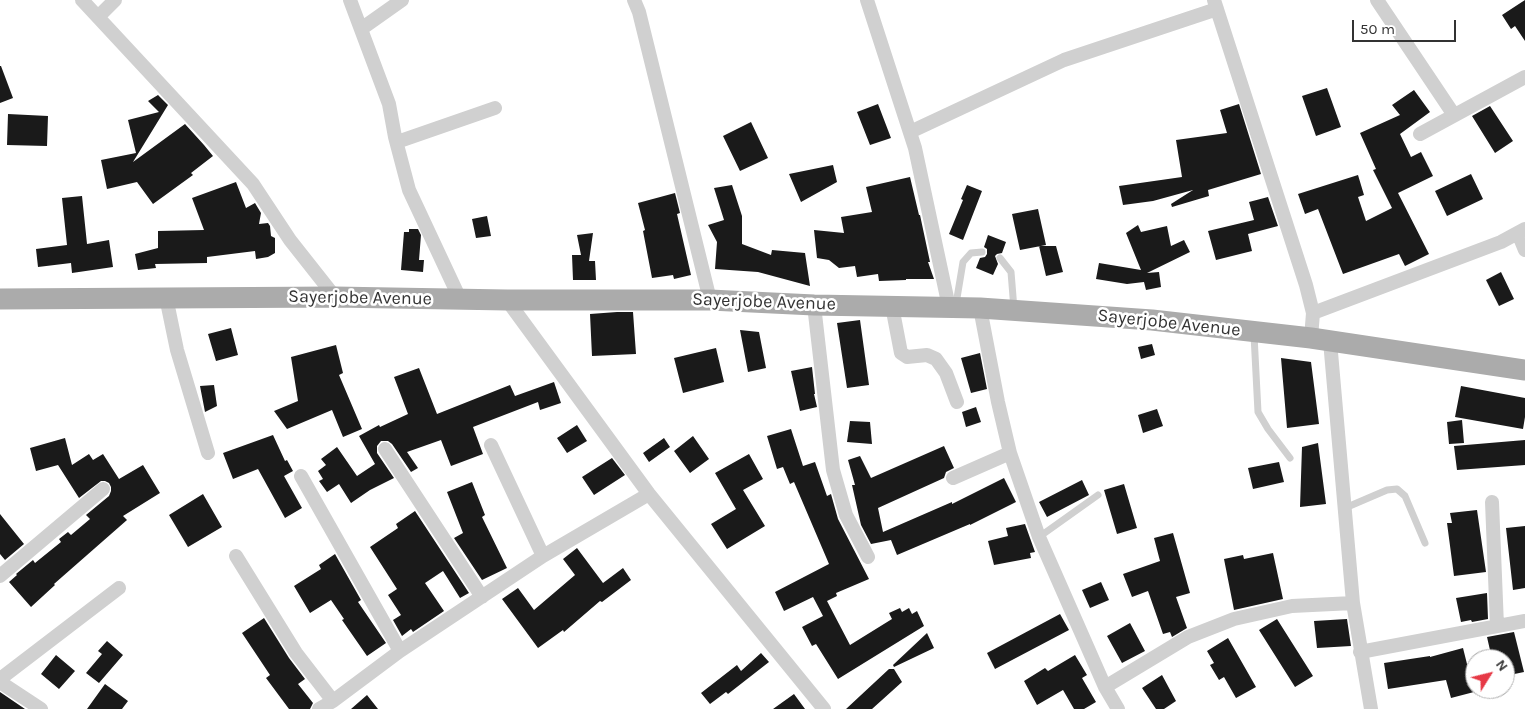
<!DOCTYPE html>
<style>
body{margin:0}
#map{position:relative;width:1525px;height:709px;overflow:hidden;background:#fff;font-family:Karla,sans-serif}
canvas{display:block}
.north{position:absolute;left:1465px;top:649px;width:50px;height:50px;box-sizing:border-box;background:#fff;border:1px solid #adadad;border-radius:50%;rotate:54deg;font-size:14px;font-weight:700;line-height:20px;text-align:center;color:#333}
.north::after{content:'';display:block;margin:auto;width:18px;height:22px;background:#e63946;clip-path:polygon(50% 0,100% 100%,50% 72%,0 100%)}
.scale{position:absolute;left:1352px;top:20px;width:104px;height:22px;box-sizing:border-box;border:2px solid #333;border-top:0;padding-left:6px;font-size:15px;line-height:18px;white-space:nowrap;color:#333;-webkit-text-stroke:4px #fff;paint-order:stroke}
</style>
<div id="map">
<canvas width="1525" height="709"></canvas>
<div class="north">N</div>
<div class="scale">50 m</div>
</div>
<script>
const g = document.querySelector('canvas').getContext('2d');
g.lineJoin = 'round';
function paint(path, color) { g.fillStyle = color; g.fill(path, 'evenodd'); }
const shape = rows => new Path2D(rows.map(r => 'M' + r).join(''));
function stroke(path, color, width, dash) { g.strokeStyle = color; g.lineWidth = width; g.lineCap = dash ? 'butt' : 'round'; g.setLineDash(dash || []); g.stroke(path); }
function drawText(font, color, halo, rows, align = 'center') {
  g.font = font + ' Karla,sans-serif'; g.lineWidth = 5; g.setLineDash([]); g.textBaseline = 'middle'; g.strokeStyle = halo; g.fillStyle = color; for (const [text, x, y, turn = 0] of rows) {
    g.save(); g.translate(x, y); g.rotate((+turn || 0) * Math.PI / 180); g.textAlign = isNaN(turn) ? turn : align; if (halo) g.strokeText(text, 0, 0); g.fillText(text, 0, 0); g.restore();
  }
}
const building = shape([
 [1525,0,1525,41,1515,26,1511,29,1502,15],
 [0,66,1,66,13,98,0,103],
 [1327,88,1341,127,1316,136,1302,96],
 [1414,90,1430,112,1400,134,1411,157,1421,152,1433,176,1398,193,1429,254,1405,266,1399,254,1343,274,1318,209,1305,214,1298,194,1358,175,1364,195,1358,197,1366,221,1392,208,1373,170,1376,169,1360,133,1400,115,1392,105],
 [158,95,168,105,133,162,185,124,204,145,213,156,191,173,193,175,153,204,137,182,107,189,101,160,136,153,128,120,159,112,148,101],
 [878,104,891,138,870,145,857,112],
 [1239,104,1261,174,1208,190,1209,196,1172,207,1171,204,1193,190,1153,201,1123,205,1119,186,1182,177,1176,140,1227,133,1220,110],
 [1490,106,1513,141,1495,153,1472,116],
 [8,114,48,116,47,146,7,145],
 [751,122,768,158,740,171,723,136],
 [833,165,837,182,801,202,789,174],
 [1471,174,1483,199,1447,216,1435,191],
 [910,177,919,215,920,215,930,262,928,262,934,279,906,279,906,280,879,281,878,274,857,277,855,266,839,268,829,260,817,258,814,230,844,233,841,217,872,212,866,187],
 [236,182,246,208,255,203,261,213,259,224,268,223,270,226,271,236,275,238,275,253,268,257,256,259,255,251,207,257,207,263,155,264,156,268,138,270,135,254,158,248,158,231,204,230,192,198],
 [732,185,742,216,742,244,771,255,772,250,805,253,810,286,758,272,715,269,717,242,708,225,724,220,714,188],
 [967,185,982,191,963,240,949,234,963,200,961,199],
 [675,193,680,213,677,214,691,275,674,279,673,275,652,278,643,231,645,230,638,203],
 [82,196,87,244,109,240,113,267,72,273,71,263,38,267,36,249,67,245,62,198],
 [1268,197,1278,226,1248,234,1252,251,1216,260,1208,231,1254,220,1249,202],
 [1038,209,1046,245,1020,250,1012,214],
 [487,216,491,236,476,238,472,219],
 [1138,225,1141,232,1167,226,1171,246,1184,240,1190,252,1147,273,1159,272,1161,287,1146,290,1144,282,1127,284,1096,279,1099,263,1141,270,1126,233],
 [409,229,418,229,421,235,419,260,424,260,423,272,401,270,404,232,409,232],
 [593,233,589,261,595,261,596,280,573,280,572,255,581,255,577,235],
 [988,235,1006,242,1002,253,997,254,995,256,998,264,993,275,976,268,980,258,985,257,987,254,987,249,984,247],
 [1039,246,1056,246,1063,272,1046,276],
 [1501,272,1514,299,1499,306,1486,280],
 [617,312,633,312,636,354,592,356,590,314],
 [860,320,869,385,847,388,837,323],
 [231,328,238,355,216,361,208,334],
 [740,330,759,332,766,368,748,372],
 [1152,344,1155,355,1141,359,1138,347],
 [336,345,343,373,339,375,362,429,343,437,332,410,287,429,274,411,298,401,291,357],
 [716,348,724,382,683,393,674,358],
 [980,353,987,389,971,393,961,358],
 [1281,358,1311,362,1319,424,1287,428],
 [812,367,815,394,814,394,817,407,800,411,791,371],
 [419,368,437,414,510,385,515,396,554,382,561,403,540,410,538,402,473,427,483,454,451,466,441,440,407,452,418,468,411,472,392,444,388,441,381,441,377,446,377,453,394,478,370,490,351,503,339,484,327,492,319,481,323,479,318,471,326,465,321,459,337,447,357,476,375,464,359,436,379,425,380,427,408,414,394,377],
 [214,385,217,406,205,412,200,386],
 [1461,386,1525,398,1525,417,1523,429,1455,417],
 [976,407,981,422,966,427,962,412],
 [1157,409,1163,426,1143,433,1138,415],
 [1462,420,1464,443,1449,444,1447,422],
 [850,421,870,422,872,444,847,442],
 [577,425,587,441,567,453,557,438],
 [791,429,803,466,815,462,827,496,831,494,838,519,869,579,836,593,837,596,827,601,850,645,892,619,889,613,900,608,902,612,909,608,912,614,917,611,924,626,838,679,816,644,812,646,802,627,823,616,813,597,784,611,775,592,829,564,794,482,790,484,783,467,777,469,767,436],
 [273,435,285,461,287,460,293,471,284,476,302,508,285,518,258,469,233,479,223,453],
 [693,436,709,459,690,473,674,451],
 [65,438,72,465,89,454,93,460,103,454,119,479,143,465,160,493,123,516,127,520,54,584,55,585,31,607,9,582,17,575,16,574,33,560,35,563,61,542,59,539,68,532,71,535,90,519,86,515,109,496,111,491,111,487,109,483,105,481,101,481,79,498,58,465,36,471,30,448],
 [664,438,670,447,649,462,643,453],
 [1525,440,1525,465,1457,470,1454,446],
 [1318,443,1326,504,1300,507,1302,447],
 [944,446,954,468,946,472,944,478,878,508,883,532,952,502,952,504,1004,478,1016,502,970,525,970,524,897,555,891,540,871,544,861,525,852,485,855,485,848,460,860,456,871,478],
 [749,454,763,479,743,490,765,526,727,549,711,524,736,509,715,473],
 [612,458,625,475,594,495,582,477],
 [1279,462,1284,482,1253,489,1248,468],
 [1082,480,1089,495,1047,517,1039,502],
 [472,482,485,515,482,517,507,568,482,580,454,538,463,533,447,492],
 [1124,484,1137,528,1117,534,1104,490],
 [203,494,222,527,188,547,169,515],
 [1477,510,1486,572,1454,576,1447,523,1452,523,1450,513],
 [415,511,469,593,460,598,443,571,425,583,444,611,413,632,411,629,402,636,393,620,401,615,388,595,397,589,370,547,398,528,396,524],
 [0,514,24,544,5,560,0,554],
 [1025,524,1035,552,1030,553,1031,558,994,565,988,541,1008,536,1006,528],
 [1525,526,1525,588,1513,590,1506,528],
 [1173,533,1190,593,1176,597,1187,628,1172,637,1170,632,1163,634,1148,591,1132,597,1123,574,1160,561,1154,538],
 [577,548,603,583,623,568,631,580,602,602,600,601,564,632,563,630,538,648,502,599,518,588,534,610,575,575,563,559],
 [1273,553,1283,599,1234,610,1224,559,1243,555,1244,559],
 [335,554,361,600,358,602,386,643,367,656,342,620,344,619,331,600,310,613,294,586,321,569,319,565],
 [1101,582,1109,600,1090,608,1082,590],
 [1487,593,1488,619,1472,622,1471,620,1461,622,1456,598],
 [1060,614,1069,630,995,669,987,653],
 [264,618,289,658,305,679,298,684,313,703,310,709,289,709,266,678,270,675,242,633],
 [1277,619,1313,676,1295,687,1259,630],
 [1347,619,1351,646,1317,648,1314,621],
 [1130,623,1145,651,1122,663,1107,636],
 [1514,632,1524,672,1505,676,1505,659,1492,659,1487,637],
 [927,633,934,648,894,667,893,665],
 [1228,638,1256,687,1236,698,1224,677,1219,680,1210,665,1214,663,1207,651],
 [107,641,123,655,99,683,86,673,102,654,98,651],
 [1463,648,1474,692,1451,698,1446,680,1388,689,1384,663,1430,656,1430,657],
 [761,653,769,662,728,694,726,692,710,704,701,693,737,665,741,671],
 [56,655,75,671,59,689,41,674],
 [1075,655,1087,675,1082,678,1096,702,1084,709,1074,709,1063,690,1037,705,1024,681,1045,668,1048,671],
 [889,669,894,669,902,682,872,709,846,709],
 [1162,675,1176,701,1164,709,1156,709,1142,688],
 [105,684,128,701,122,709,87,709],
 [0,692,25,709,0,709],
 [794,694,805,709,773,709],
 [367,695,378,709,351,709]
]);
const service = shape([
 [1000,258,1011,272,1014,309],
 [956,304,963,262,971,253,982,252],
 [1254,335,1258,412,1268,429,1290,458],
 [1345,508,1387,490,1397,489,1405,496,1425,543],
 [1039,537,1098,495]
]);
const minor = shape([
 [82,0,253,184,290,240,335,297],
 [350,0,389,104,395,137,409,190,460,299],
 [634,0,639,12,710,300],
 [867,0,915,148,949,307],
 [1214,0,1306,285,1313,313,1311,338],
 [1377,0,1454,115],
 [98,17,115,0],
 [361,29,402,0],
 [910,132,1064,60,1217,9],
 [1420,134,1525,77],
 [397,142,495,108],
 [1518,233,1525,250],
 [166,297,177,350,208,453],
 [507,300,649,494,824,709],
 [814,305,833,470,846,515,868,557],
 [892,306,901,353,907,357,927,355,936,359,946,373,957,402],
 [980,308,998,402,1010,453,1039,537,1105,687,1118,709],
 [1313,313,1501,242,1525,229],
 [1330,341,1353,603,1371,709],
 [491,445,543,556],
 [385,449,482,597],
 [301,476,400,651],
 [953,478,1010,453],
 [1492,502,1497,626],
 [236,556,296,653,333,701],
 [0,576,103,489],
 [1360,652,1525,621],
 [0,679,119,588],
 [0,682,41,709],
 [1105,687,1188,637,1234,619,1292,606,1353,603],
 [319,709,333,701,400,651,543,556,649,494]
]);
const primary = shape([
 [0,299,335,297,507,300,710,300,814,305,980,308,1152,320,1311,338,1525,370]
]);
const streetNames = [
 ["Sayerjobe Avenue",360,298,1],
 ["Sayerjobe Avenue",764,302,2],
 ["Sayerjobe Avenue",1169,323,6]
];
paint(building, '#1a1a1a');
stroke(service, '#d0d0d0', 7);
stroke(minor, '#d0d0d0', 14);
stroke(primary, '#ababab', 21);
drawText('18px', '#333', '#fff', streetNames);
</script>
